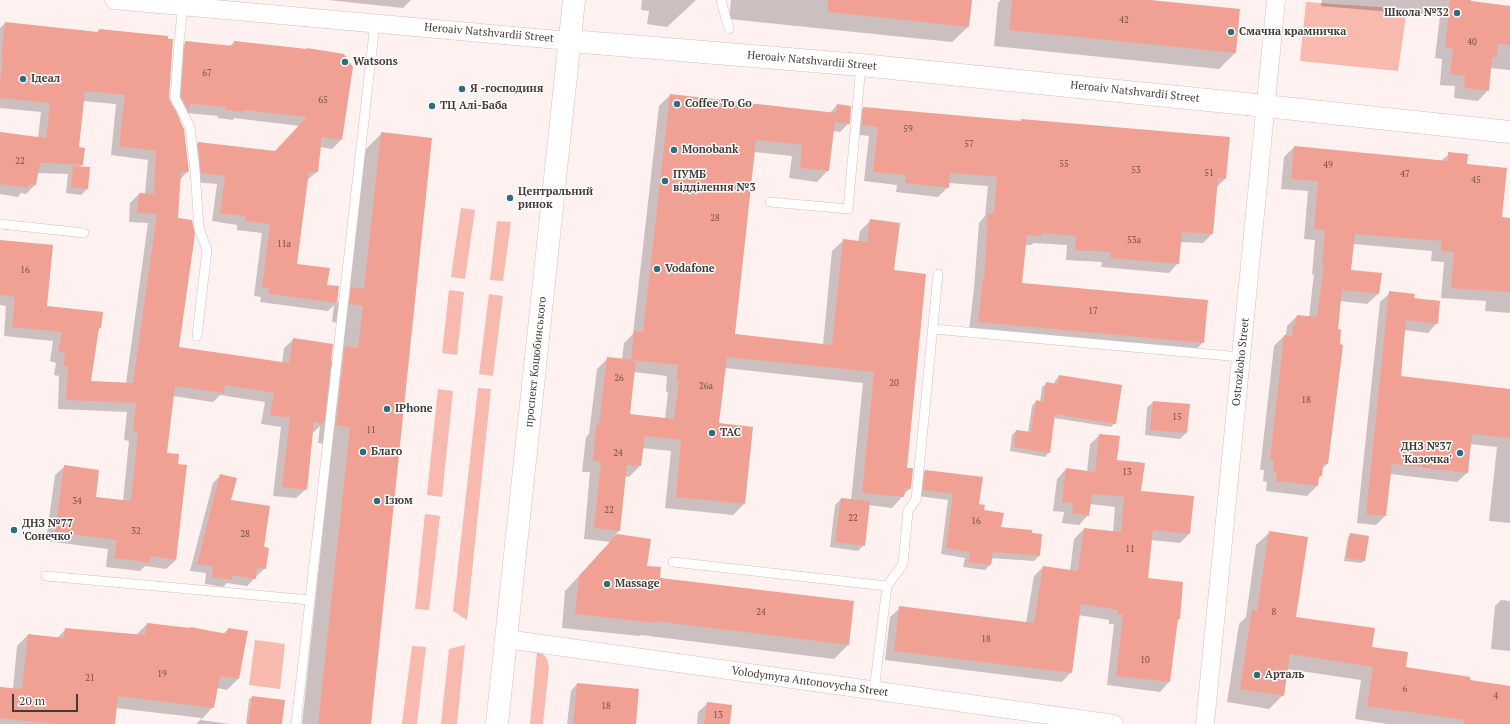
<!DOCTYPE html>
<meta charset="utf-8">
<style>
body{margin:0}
#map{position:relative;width:1510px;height:724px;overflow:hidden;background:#fef1ef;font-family:"PT Serif",serif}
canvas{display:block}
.scale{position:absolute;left:12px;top:694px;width:66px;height:18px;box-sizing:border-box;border:2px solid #433b39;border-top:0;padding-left:5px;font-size:12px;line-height:14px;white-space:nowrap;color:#433b39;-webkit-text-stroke:3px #fff;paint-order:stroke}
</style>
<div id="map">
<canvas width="1510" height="724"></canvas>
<div class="scale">20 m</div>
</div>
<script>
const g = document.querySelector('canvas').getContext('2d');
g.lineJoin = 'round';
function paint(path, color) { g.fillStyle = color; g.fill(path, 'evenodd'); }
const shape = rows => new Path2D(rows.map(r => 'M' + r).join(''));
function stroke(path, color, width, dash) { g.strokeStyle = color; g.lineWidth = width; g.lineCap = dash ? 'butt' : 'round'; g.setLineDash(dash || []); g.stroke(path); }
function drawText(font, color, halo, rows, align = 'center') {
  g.font = font + ' "PT Serif",serif'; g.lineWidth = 3; g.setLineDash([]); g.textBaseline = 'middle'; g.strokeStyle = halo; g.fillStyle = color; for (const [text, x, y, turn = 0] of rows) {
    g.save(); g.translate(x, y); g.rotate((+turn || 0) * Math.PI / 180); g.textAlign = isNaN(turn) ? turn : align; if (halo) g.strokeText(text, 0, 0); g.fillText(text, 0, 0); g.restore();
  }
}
const green = shape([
 [1306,2,1407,9,1398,71,1300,61],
 [461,208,475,210,465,279,451,277],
 [497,221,511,222,503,281,490,280],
 [449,290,464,292,457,355,442,353],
 [489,294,503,296,493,376,479,374],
 [478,388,491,389,467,620,453,611],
 [438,389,453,391,442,497,427,495],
 [425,514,440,516,429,610,415,609],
 [255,640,285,644,280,689,249,685],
 [465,645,457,724,441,724,449,649],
 [412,646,426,647,417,724,402,724],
 [537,652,543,654,547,659,549,667,543,724,530,724]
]);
const shadow = shape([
 [328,0,411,0,403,8],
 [642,0,696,0,667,27,647,24,649,11,641,10],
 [731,0,971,0,968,27,952,42,729,19],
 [1001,0,1140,0,1239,10,1235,53,1219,69,994,46,998,3],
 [1322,0,1470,0,1470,2,1510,7,1510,69,1509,70,1490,68,1488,90,1478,101,1454,98,1455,86,1440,85,1442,59,1435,58,1440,16,1321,6],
 [5,23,96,33,99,30,168,98,173,107,177,51,186,42,230,46,234,42,306,50,307,49,341,140,332,149,320,147,317,172,307,180,296,265,326,286,338,287,336,304,349,291,364,151,382,133,370,724,302,724,332,445,318,443,320,426,314,432,312,432,306,489,296,498,273,496,281,427,261,424,265,402,220,395,213,402,173,396,166,454,177,465,186,466,176,560,166,569,145,566,140,571,106,567,108,549,46,541,55,475,65,466,95,498,123,501,129,441,124,440,127,412,58,409,59,376,54,375,56,363,50,361,53,341,4,336,6,306,0,305,0,241,46,307,100,328,98,330,90,382,126,383,148,223,129,222,130,203,139,194,145,194,148,160,111,155,116,104,83,101,78,148,82,165,80,167,87,189,81,195,66,193,68,174,37,173,35,185,26,194,21,193,18,197,0,194,0,134,38,138,41,112,0,108,0,28],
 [186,113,218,116,218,118,233,120,234,118,300,126,275,152,198,143,189,152,193,182,217,184,212,221,237,225,237,230,262,233,254,296,261,297,260,302,328,311,334,305,332,322,345,324,343,350,330,362,294,339,284,348,282,363,178,348,177,219,180,180,188,171,179,120],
 [670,95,830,113,837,105,849,123,840,132,833,131,828,170,817,182,789,178,792,156,754,152,733,335,823,345,832,251,844,240,858,242,860,231,871,220,893,271,906,468,910,488,892,508,869,505,864,545,858,551,830,547,835,505,841,499,851,500,863,383,725,368,718,424,752,427,744,504,733,515,665,508,671,451,642,448,640,466,629,477,625,476,619,531,615,535,649,540,646,567,658,578,848,645,834,659,641,635,640,636,562,628,565,591,611,542,584,539,590,472,582,472,586,437,589,434,597,369,608,358,622,360,624,343,633,334,659,106],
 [634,372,667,376,666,392,668,392,665,419,629,415],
 [864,108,1019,122,1022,120,1225,179,1217,187,1212,234,1203,243,1180,242,1178,263,1169,273,1101,267,1102,262,1066,260,1067,245,1034,243,1031,245,1025,245,1021,284,1203,342,1194,352,969,331,974,288,979,223,985,216,988,186,948,183,948,187,938,197,896,192,897,185,864,181,869,136,852,134,854,118],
 [1294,147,1441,161,1449,154,1466,165,1501,218,1510,219,1510,313,1485,311,1486,301,1441,298,1444,262,1431,261,1432,251,1353,244,1350,270,1378,294,1367,304,1340,301,1327,464,1322,469,1321,476,1318,479,1317,486,1307,496,1266,491,1267,482,1263,481,1264,470,1260,470,1274,346,1286,334,1287,326,1297,316,1309,317,1314,274,1312,275,1315,240,1304,239,1308,191,1281,189,1284,157],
 [1390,293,1413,299,1437,323,1428,333,1404,330,1399,377,1510,390,1510,523,1489,521,1497,447,1470,444,1467,473,1457,482,1390,474,1385,516,1376,525,1357,523,1380,302],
 [1059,376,1115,423,1111,427,1054,418,1049,452,1045,457,1010,451,1012,435,1016,431,1028,433,1032,406,1036,401,1040,402,1042,387,1047,383,1054,384,1055,381],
 [1153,402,1186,433,1180,439,1145,435,1147,408],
 [1100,435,1116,461,1140,492,1189,534,1180,543,1151,540,1147,579,1179,619,1177,621,1169,682,1160,692,1107,685,1114,624,1109,624,1109,620,1078,615,1071,672,1062,682,885,660,890,617,900,608,1026,623,1034,576,1043,567,1070,571,1074,539,1084,529,1113,532,1115,507,1090,504,1088,515,1079,525,1062,523,1064,512,1053,511,1057,479,1066,469,1087,472,1090,444],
 [925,471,978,505,1000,528,1041,535,1039,556,1034,561,991,558,990,565,985,570,963,567,965,558,941,554,948,500,918,496,920,476],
 [221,475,230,501,263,548,265,568,257,576,255,575,255,578,247,586,227,583,223,587,205,584,206,573,190,571,213,483],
 [1270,532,1295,618,1371,647,1405,668,1469,681,1510,687,1510,724,1388,724,1355,719,1361,680,1287,669,1283,695,1269,709,1227,702,1239,624,1246,617,1256,545],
 [1351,535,1364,561,1361,563,1344,561,1348,537],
 [1501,600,1510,601,1510,651,1491,649,1495,606],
 [147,624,223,634,228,629,238,679,227,690,217,688,213,707,201,720,230,724,196,724,202,718,116,708,114,724,0,724,0,688,13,689,17,646,28,635,57,638,66,629,136,635],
 [577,684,635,724,567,724,571,691],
 [252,697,281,724,246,724,249,699],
 [708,703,729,724,697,724,698,712]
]);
const building = shape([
 [828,0,972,0,969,27,828,12],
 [1012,0,1150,0,1240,9,1236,53,1009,30],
 [1450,0,1471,0,1471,1,1510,6,1510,45,1498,44,1497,57,1492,57,1489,91,1464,88,1465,76,1450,74,1453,49,1445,48],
 [5,22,98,32,99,29,168,36,168,39,173,39,169,98,184,129,189,172,181,171,178,218,192,220,195,234,179,347,289,363,293,338,333,344,324,424,314,422,307,490,282,487,290,418,270,415,274,393,225,385,224,393,175,386,167,453,179,454,178,464,187,465,176,560,151,556,150,563,114,558,117,540,55,532,64,465,99,470,96,497,131,501,138,432,133,431,136,403,66,400,68,367,63,366,65,353,58,352,62,332,12,327,15,297,0,295,0,240,53,245,47,306,103,312,101,328,99,328,91,381,133,383,157,214,137,213,139,193,154,194,156,151,119,146,125,95,85,91,79,147,85,148,83,165,40,163,36,185,29,184,28,188,0,184,0,132,46,138,50,103,0,98,0,82,3,58,1,58],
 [185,41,233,46,234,41,307,49,307,48,344,54,353,67,342,140,322,137,318,172,309,171,297,264,330,268,327,285,339,286,337,303,269,294,269,288,262,288,270,224,245,221,246,216,220,213,225,176,201,173,198,142,275,151,307,117,243,110,243,112,226,110,227,107,190,104,189,111,181,97],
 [670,94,836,113,829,171,800,168,802,145,756,140,735,334,832,345,843,239,867,242,870,219,900,223,894,270,926,274,907,468,913,468,911,489,905,488,904,497,862,493,874,372,727,357,719,423,753,427,745,504,676,497,681,440,645,436,641,466,627,465,620,531,594,528,601,462,593,461,596,425,599,425,607,357,636,360,630,414,674,419,679,381,676,381,678,365,631,360,634,331,643,332],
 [837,104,851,106,850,124,835,122],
 [863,107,1021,121,1021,119,1230,137,1226,179,1218,178,1213,234,1182,232,1179,264,1110,258,1111,252,1075,250,1076,236,1042,233,1042,236,1027,235,1022,283,1208,300,1204,343,978,322,983,279,984,279,988,213,994,213,997,177,950,173,949,188,905,183,906,175,873,172,878,127,862,125],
 [381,132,432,138,371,724,318,724,350,428,336,425,345,346,358,348,363,306,349,304,351,287,364,289],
 [1294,146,1448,161,1448,152,1468,154,1467,164,1507,168,1502,217,1510,218,1510,292,1451,288,1454,252,1441,251,1442,241,1355,234,1351,270,1382,273,1379,294,1342,290,1338,329,1341,330,1340,344,1343,345,1342,354,1328,464,1323,464,1322,476,1319,476,1318,486,1276,481,1277,472,1273,471,1274,460,1270,460,1284,335,1292,336,1293,325,1295,325,1297,315,1317,317,1324,265,1322,265,1325,230,1314,229,1318,181,1291,179],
 [73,166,90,167,88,189,71,187],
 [1389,291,1415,294,1414,298,1440,301,1438,324,1406,320,1401,376,1510,389,1510,438,1472,434,1468,473,1392,464,1386,516,1366,514],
 [1059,375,1122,385,1116,424,1055,414,1050,453,1014,447,1016,430,1031,432,1036,400,1043,402,1046,382,1058,384],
 [1153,401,1190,404,1187,433,1150,430],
 [1099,434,1120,436,1117,460,1145,463,1141,491,1194,496,1190,534,1153,530,1148,578,1183,582,1180,619,1178,619,1170,682,1116,676,1123,615,1118,614,1118,610,1081,604,1072,673,894,651,899,606,1034,623,1043,566,1078,571,1084,528,1121,532,1124,497,1092,494,1089,516,1072,513,1073,503,1062,502,1066,468,1095,472],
 [925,470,983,477,979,504,985,505,984,510,1004,513,1001,527,1032,530,1032,533,1042,534,1040,556,993,552,991,565,968,562,970,552,946,548,953,494,923,490],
 [220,474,237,478,231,500,270,506,264,547,269,548,266,569,257,567,256,579,232,575,232,580,212,577,213,566,197,564],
 [841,498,870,501,865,546,835,542],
 [1269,531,1308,537,1296,617,1375,628,1372,647,1408,652,1406,667,1470,677,1470,680,1510,686,1510,724,1463,724,1464,720,1367,706,1373,667,1290,654,1284,696,1240,689,1252,610,1257,611],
 [1350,533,1369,536,1365,561,1346,558],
 [617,534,651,539,647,566,661,567,660,578,854,601,849,645,655,621,655,623,575,614,579,576],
 [147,623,190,628,190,627,227,634,228,628,248,631,239,679,220,676,214,708,118,696,115,724,54,724,0,718,0,687,22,689,28,634,64,638,65,628,145,635],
 [577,683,639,689,636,724,573,724],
 [252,696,285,700,282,724,248,724],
 [707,702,732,705,730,724,704,724]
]);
const service = shape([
 [721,0,729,29],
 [183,4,179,42,175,98,190,127,195,170,199,228,207,250,197,336],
 [770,202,848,209,861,65],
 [0,224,84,233],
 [933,329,1241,357],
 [673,562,887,586],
 [46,576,310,600],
 [874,691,887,586,903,564,908,511,916,500,938,274],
 [296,724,375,23]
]);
const minor = shape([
 [114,0,570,41],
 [506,639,1114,724],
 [1205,724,1276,0]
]);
const tertiary = shape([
 [570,41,861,65,1237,103,1510,132]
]);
const secondary = shape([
 [497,724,574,0]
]);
const markers = [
 [1457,13,4,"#2c6d80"],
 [1231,32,4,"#2c6d80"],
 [345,62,4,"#2c6d80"],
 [23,79,4,"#2c6d80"],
 [462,89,4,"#2c6d80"],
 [677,104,4,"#2c6d80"],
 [432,106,4,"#2c6d80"],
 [674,150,4,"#2c6d80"],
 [665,181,4,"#2c6d80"],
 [510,198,4,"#2c6d80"],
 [657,269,4,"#2c6d80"],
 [387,409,4,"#2c6d80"],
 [712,433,4,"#2c6d80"],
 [363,452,4,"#2c6d80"],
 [1460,453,4,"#2c6d80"],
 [377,501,4,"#2c6d80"],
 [14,530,4,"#2c6d80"],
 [607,584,4,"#2c6d80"],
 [1257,675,4,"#2c6d80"]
];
const numberNames = [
 ["42",1124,20],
 ["40",1472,42],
 ["67",207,73],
 ["65",323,100],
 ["59",908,129],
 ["57",969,144],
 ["22",20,161],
 ["55",1064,164],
 ["49",1328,165],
 ["53",1136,170],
 ["51",1209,173],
 ["47",1405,174],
 ["45",1476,180],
 ["28",715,218],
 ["53а",1134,240],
 ["11а",284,244],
 ["16",25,270],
 ["17",1093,311],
 ["26",619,378],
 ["20",894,383],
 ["26а",706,386],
 ["18",1306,400],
 ["15",1177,417],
 ["11",371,430],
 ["24",618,453],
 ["13",1127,472],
 ["34",77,501],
 ["22",609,510],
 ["22",853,518],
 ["16",976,521],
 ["32",136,531],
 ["28",245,534],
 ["11",1130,549],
 ["24",761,612],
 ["8",1274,612],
 ["18",986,639],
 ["10",1145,660],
 ["19",162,674],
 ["21",90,678],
 ["6",1405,689],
 ["4",1496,696],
 ["18",606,706],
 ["13",718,715]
];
const poiNames = [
 ["Школа №32",1449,13,"right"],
 ["Смачна крамничка",1239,32],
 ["Watsons",353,62],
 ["Ідеал",31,79],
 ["Я -господиня",470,89],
 ["Coffee To Go",685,104],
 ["ТЦ Алі-Баба",440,106],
 ["Monobank",682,150],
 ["ПУМБ",673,175],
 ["відділення №3",673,188],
 ["Центральний",518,192],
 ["ринок",518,205],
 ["Vodafone",665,269],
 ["IPhone",395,409],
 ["ТАС",720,433],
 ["ДНЗ №37",1452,447,"right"],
 ["'Казочка'",1452,460,"right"],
 ["Благо",371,452],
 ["Ізюм",385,501],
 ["ДНЗ №77",22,524],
 ["'Сонечко'",22,537],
 ["Massage",615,584],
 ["Арталь",1265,675]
];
const streetNames = [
 ["Heroaiv Natshvardii Street",489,33,5],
 ["Heroaiv Natshvardii Street",812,61,5],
 ["Heroaiv Natshvardii Street",1135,92,6],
 ["проспект Коцюбинського",536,362,-84],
 ["Ostrozkoho Street",1241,362,-84],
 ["Volodymyra Antonovycha Street",810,682,8]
];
paint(green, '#f8b9ae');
paint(shadow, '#0003');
paint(building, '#f0a194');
stroke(service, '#d4c0bd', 10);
stroke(minor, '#d4c0bd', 19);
stroke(tertiary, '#d4c0bd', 23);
stroke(secondary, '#d4c0bd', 23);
stroke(service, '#fff', 9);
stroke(minor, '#fff', 18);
stroke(tertiary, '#fff', 22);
stroke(secondary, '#fff', 22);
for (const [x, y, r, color] of markers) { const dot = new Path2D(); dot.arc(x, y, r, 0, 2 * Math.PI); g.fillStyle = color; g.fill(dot); stroke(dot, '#fff', 1.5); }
drawText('9px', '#6e5450', null, numberNames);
drawText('bold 11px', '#433b39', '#fff', poiNames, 'left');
drawText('11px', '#433b39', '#fff', streetNames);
</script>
